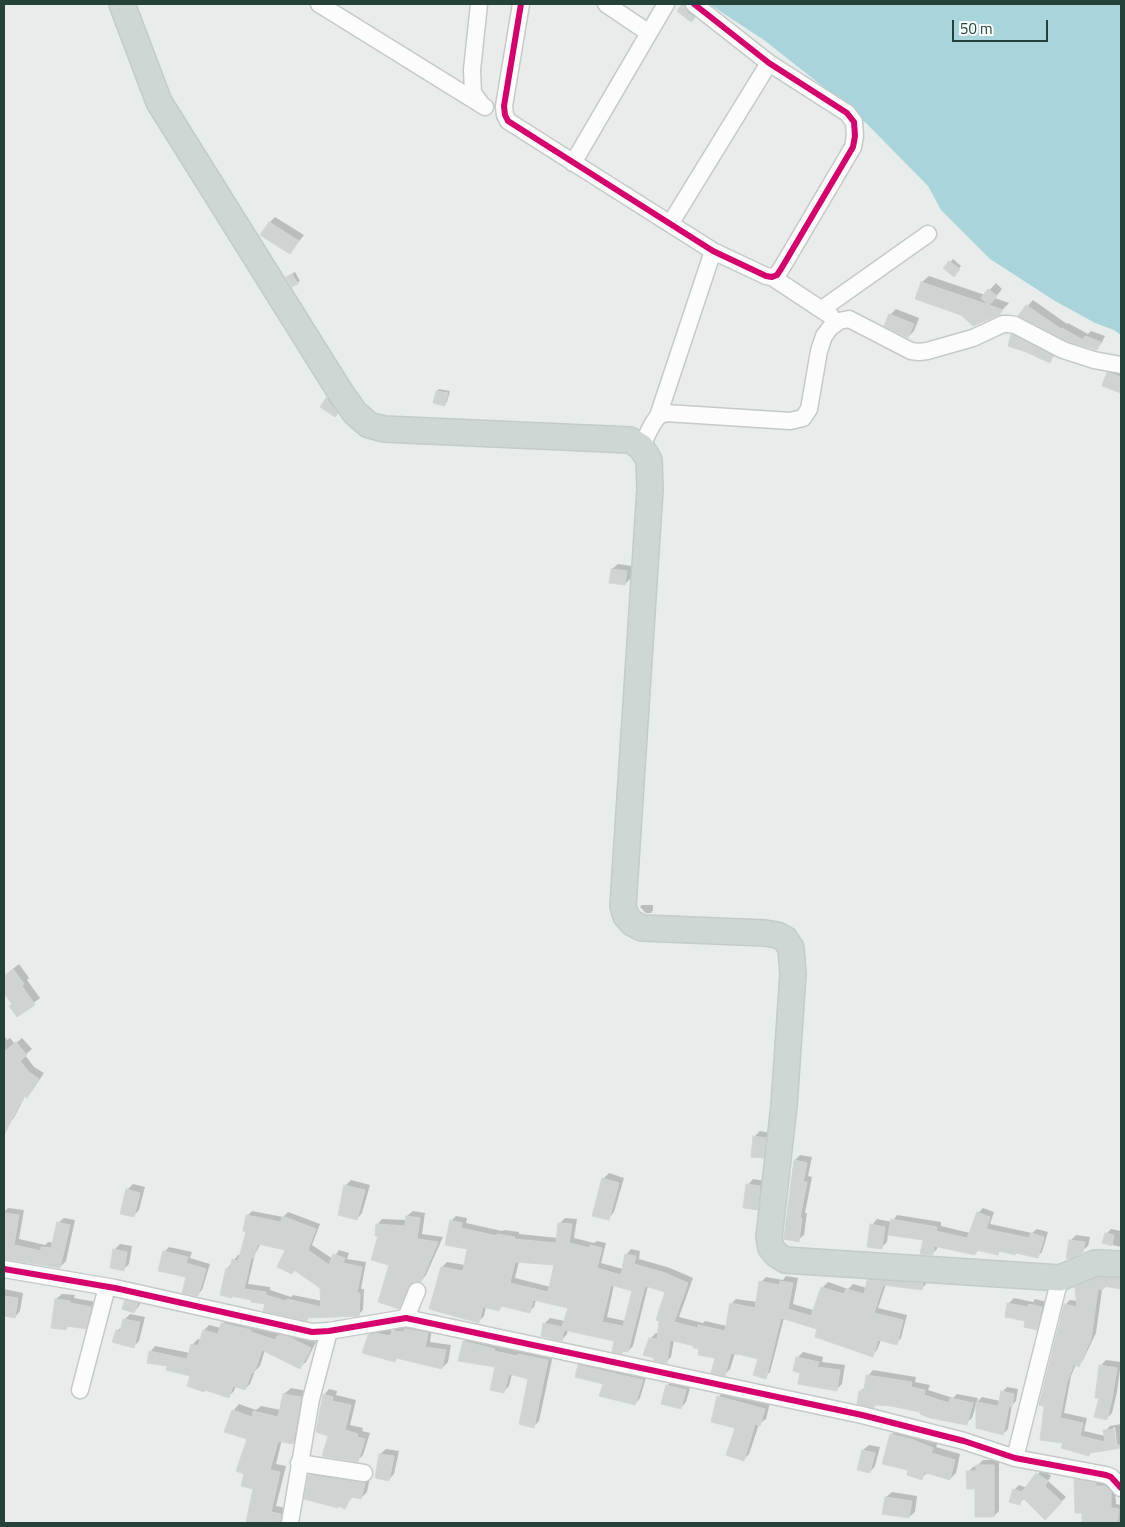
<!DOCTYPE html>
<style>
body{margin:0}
#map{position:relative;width:1125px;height:1527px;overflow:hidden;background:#e8edeb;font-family:"Titillium Web",sans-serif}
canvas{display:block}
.frame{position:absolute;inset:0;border:5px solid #24423a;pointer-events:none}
.scale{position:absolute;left:952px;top:20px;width:96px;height:22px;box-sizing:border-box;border:2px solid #24423a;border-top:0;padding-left:6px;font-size:15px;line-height:18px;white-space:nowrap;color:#24423a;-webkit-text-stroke:4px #f7fbf9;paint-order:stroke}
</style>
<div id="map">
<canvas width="1125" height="1527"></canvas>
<div class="frame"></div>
<div class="scale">50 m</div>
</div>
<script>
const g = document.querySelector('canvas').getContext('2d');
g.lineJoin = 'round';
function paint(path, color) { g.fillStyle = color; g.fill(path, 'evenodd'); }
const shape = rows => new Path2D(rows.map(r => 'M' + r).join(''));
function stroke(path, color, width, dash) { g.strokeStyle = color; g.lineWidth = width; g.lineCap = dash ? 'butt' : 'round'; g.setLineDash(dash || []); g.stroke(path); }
const water = shape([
 [709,4,1121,4,1121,335,1114,330,1095,323,1055,301,990,259,941,210,928,186,867,124,821,85,764,40]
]);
const shadow = shape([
 [684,4,692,4,697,15,691,21,679,10],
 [275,217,304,235,290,253,270,222],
 [953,259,961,266,954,275,945,268],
 [295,272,300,281,297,283,287,277],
 [929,276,985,295,996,283,1002,289,995,298,1009,303,998,314,962,314,917,298,922,282],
 [1033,300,1067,324,1068,323,1088,334,1091,331,1105,336,1101,344,1096,349,1020,315],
 [896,309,919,318,914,331,908,337,886,325,891,314],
 [1017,331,1056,351,1054,356,1049,361,1013,335],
 [1112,368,1121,371,1121,392,1103,385,1108,373],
 [439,389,450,391,447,402,445,405,437,391],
 [332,394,341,410,335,415,327,399],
 [618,564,632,566,631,578,625,584,612,569],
 [642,905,653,905,653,910,651,913,646,913,640,907],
 [19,964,29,978,27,980,40,998,17,1016,13,1003,4,991,4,976],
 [4,1035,7,1040,10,1038,15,1044,22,1038,32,1049,25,1055,34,1067,44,1073,32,1091,27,1097,25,1096,14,1118,8,1124,4,1121],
 [760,1131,771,1133,769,1151,763,1157,754,1137],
 [800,1155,812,1157,808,1176,812,1177,805,1213,807,1213,804,1235,798,1240,785,1238,792,1175,795,1160],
 [609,1173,624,1178,614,1212,609,1218,603,1179],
 [753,1179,765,1181,763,1203,757,1208,748,1185],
 [351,1180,370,1185,362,1213,357,1219,345,1186],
 [133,1184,145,1187,139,1210,133,1216,127,1190],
 [8,1208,24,1210,19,1239,45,1245,48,1242,54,1243,58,1223,64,1218,75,1220,66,1261,60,1267,4,1253,4,1212],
 [983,1208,994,1212,990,1224,1032,1233,1037,1229,1048,1232,1042,1252,1037,1257,1001,1250,998,1253,979,1249,975,1254,938,1246,937,1249,932,1254,924,1239,888,1234,887,1242,881,1248,872,1225,877,1219,892,1222,897,1215,941,1222,941,1226,970,1233,978,1213],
 [252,1211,283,1217,288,1212,320,1224,312,1245,333,1259,339,1250,349,1253,347,1259,366,1262,361,1289,364,1289,363,1310,358,1315,267,1303,233,1295,227,1269,238,1255,241,1255,248,1231,247,1216],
 [261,1243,287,1249,292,1273,295,1269,322,1287,322,1301,293,1295,291,1297,270,1290,270,1287,248,1284,255,1254],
 [413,1211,425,1213,422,1234,443,1237,426,1275,421,1281,414,1281,404,1302,399,1307,390,1264,377,1225,382,1219,407,1220,407,1216],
 [456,1216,467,1218,466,1223,502,1231,504,1230,519,1232,519,1234,558,1238,560,1223,565,1218,577,1219,574,1238,594,1243,597,1241,606,1243,601,1263,623,1269,626,1255,631,1249,640,1251,639,1259,670,1268,693,1278,679,1317,703,1323,705,1321,727,1326,731,1304,736,1299,757,1302,761,1282,766,1277,783,1280,786,1276,798,1278,793,1304,813,1310,822,1288,828,1282,848,1289,853,1284,867,1288,868,1280,874,1275,927,1279,927,1283,922,1288,886,1284,878,1308,907,1315,901,1338,896,1344,881,1340,877,1350,872,1355,819,1328,784,1318,770,1372,765,1377,759,1358,735,1353,730,1369,725,1374,717,1358,695,1345,674,1340,671,1357,666,1362,651,1338,656,1333,659,1333,667,1291,648,1286,633,1346,628,1351,624,1350,622,1352,616,1340,568,1330,567,1334,562,1340,544,1324,550,1318,565,1321,569,1307,536,1300,534,1307,529,1312,503,1305,499,1310,486,1306,484,1316,479,1321,442,1267,447,1262,465,1265,469,1248,451,1221],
 [519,1261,555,1264,551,1287,515,1278],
 [614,1285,633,1290,625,1321,607,1317],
 [1111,1229,1121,1231,1121,1247,1104,1243,1106,1234],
 [1076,1235,1090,1237,1088,1246,1082,1251,1071,1240],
 [120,1244,132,1246,129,1264,123,1270,114,1250],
 [169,1247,192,1252,190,1258,210,1264,202,1290,197,1295,188,1276,164,1252],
 [1104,1273,1121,1274,1121,1288,1107,1285,1102,1290,1096,1333,1083,1360,1078,1365,1076,1364,1071,1376,1064,1413,1087,1418,1084,1431,1105,1436,1105,1431,1110,1426,1121,1424,1121,1433,1120,1433,1121,1447,1092,1451,1089,1454,1064,1442,1041,1439,1065,1305,1070,1300,1078,1301,1076,1288,1081,1283],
 [1115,1427,1117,1445,1115,1445,1113,1428],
 [4,1289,23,1293,20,1311,15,1317,4,1315],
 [62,1294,75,1295,74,1298,96,1302,91,1322,85,1328,69,1325,66,1329,56,1299],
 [132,1296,142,1298,139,1306,134,1312,126,1301],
 [1014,1298,1033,1302,1035,1299,1047,1302,1042,1323,1036,1328,1008,1304],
 [130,1314,145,1317,139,1341,133,1347,117,1331,123,1326,125,1319],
 [228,1318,280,1334,284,1330,295,1332,316,1342,306,1362,300,1367,265,1350,260,1366,255,1371,250,1384,245,1389,236,1386,234,1391,228,1397,192,1375,169,1365,150,1352,155,1346,190,1353,192,1345,198,1339,201,1340,204,1330,209,1325,221,1328,222,1324],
 [398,1326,432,1328,430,1342,451,1345,448,1362,442,1368,397,1358,395,1360,369,1335,374,1329,383,1328,393,1331],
 [469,1336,553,1355,539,1421,534,1426,530,1378,512,1374,509,1386,503,1392,496,1366,464,1342],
 [803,1352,823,1357,822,1362,845,1365,842,1384,837,1389,802,1372,797,1358],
 [585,1360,647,1374,640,1398,635,1404,579,1365],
 [1106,1360,1121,1362,1117,1392,1112,1413,1106,1419,1101,1397,1100,1366],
 [873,1370,916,1377,915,1382,930,1385,928,1390,953,1398,957,1394,978,1398,972,1418,966,1423,922,1411,877,1404,874,1406,861,1391,866,1386,868,1376],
 [672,1380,691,1385,686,1402,681,1408,667,1386],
 [1007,1387,1018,1389,1016,1401,1012,1405,1008,1429,1003,1434,977,1402,982,1397,1000,1401,1002,1392],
 [291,1388,307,1391,299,1436,293,1443,282,1440,276,1464,286,1466,276,1506,287,1508,286,1517,280,1523,265,1520,262,1523,247,1523,255,1488,245,1473,248,1439,233,1411,239,1404,256,1410,261,1406,281,1410,284,1394],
 [329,1389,337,1391,336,1395,356,1400,350,1425,363,1428,362,1431,370,1433,363,1455,357,1461,329,1435,324,1395],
 [724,1392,770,1403,766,1419,759,1424,749,1454,743,1460,736,1427,718,1397],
 [897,1429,938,1442,936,1447,960,1454,956,1473,950,1479,927,1473,921,1478,910,1470,891,1435],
 [869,1445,880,1447,875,1466,870,1472,863,1450],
 [386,1449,399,1451,394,1474,389,1479,380,1454],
 [983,1460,999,1460,999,1511,994,1516,968,1472,973,1467,977,1466],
 [1042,1469,1051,1476,1048,1481,1066,1497,1045,1518,1025,1498,1019,1503,1014,1490,1019,1485,1027,1488],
 [315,1470,370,1477,367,1492,361,1498,353,1496,345,1507,306,1498,310,1475],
 [1081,1475,1110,1481,1115,1487,1116,1504,1121,1505,1120,1523,1084,1523,1083,1512,1076,1480],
 [892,1492,917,1496,915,1512,909,1517,886,1497]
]);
const building = shape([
 [682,4,684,4,687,12,695,18,691,22,677,11,682,4],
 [269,222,299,241,290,254,260,235,269,222],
 [949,261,960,269,954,277,943,268,949,261],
 [292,274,298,284,292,287,286,277,292,274],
 [921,282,989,305,981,298,988,289,997,296,989,305,1003,310,999,315,973,326,961,315,915,299,921,282],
 [1026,305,1061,329,1062,328,1083,340,1085,336,1101,342,1097,350,1067,341,1018,316,1026,305],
 [889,314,914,324,908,338,884,326,889,314],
 [1011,334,1053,356,1050,363,1026,352,1008,346,1011,334],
 [1107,372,1121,377,1121,393,1102,386,1107,372],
 [436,391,448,393,445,406,433,403,436,391],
 [326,398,338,413,335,417,320,407,326,398],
 [611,569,627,571,625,585,609,583,611,569],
 [13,969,24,984,22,986,35,1005,17,1017,9,1006,12,1004,4,993,4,976,13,969],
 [16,1042,27,1055,20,1061,29,1072,39,1079,27,1098,24,1096,4,1135,4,1052,16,1042],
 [753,1136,766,1138,764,1158,751,1157,753,1136],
 [794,1160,807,1163,803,1182,807,1182,800,1218,802,1218,799,1242,784,1239,784,1237,794,1160],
 [602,1178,619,1183,609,1220,592,1216,602,1178],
 [746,1184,760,1186,758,1210,743,1208,746,1184],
 [344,1185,365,1190,357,1220,338,1215,344,1185],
 [126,1189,140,1193,134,1217,120,1214,126,1189],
 [977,1212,990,1217,986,1229,1029,1238,1031,1233,1044,1237,1038,1258,1016,1253,1015,1255,999,1251,998,1255,976,1250,975,1255,934,1246,933,1255,920,1254,923,1240,888,1235,891,1219,937,1227,936,1231,967,1238,977,1212],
 [4,1213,19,1215,14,1245,41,1251,41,1247,51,1248,57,1222,70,1225,60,1268,4,1259,4,1213],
 [246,1215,281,1222,282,1216,316,1229,308,1250,329,1265,333,1254,345,1258,343,1263,362,1267,357,1293,360,1293,359,1316,308,1318,307,1321,263,1311,265,1304,251,1302,251,1300,232,1296,232,1298,220,1295,226,1268,230,1269,232,1259,238,1261,246,1232,243,1231,246,1215],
 [258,1244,285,1250,277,1267,292,1274,294,1270,320,1288,321,1307,287,1299,286,1301,266,1295,266,1292,244,1289,251,1258,253,1258,258,1244],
 [406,1216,420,1218,417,1239,438,1242,421,1282,415,1281,411,1283,399,1309,378,1302,389,1265,371,1260,378,1236,375,1236,376,1224,405,1226,406,1216],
 [450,1220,462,1223,461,1228,497,1236,497,1234,515,1237,514,1239,556,1243,558,1223,572,1224,569,1243,590,1248,590,1245,602,1248,597,1268,621,1275,625,1254,636,1256,634,1264,665,1273,688,1283,674,1322,698,1328,698,1325,725,1331,730,1303,755,1308,759,1281,779,1285,780,1281,793,1283,788,1309,811,1316,821,1287,844,1294,846,1289,864,1294,867,1280,923,1283,922,1290,883,1285,874,1313,903,1320,897,1345,878,1340,873,1357,815,1337,817,1329,781,1318,766,1379,753,1375,758,1359,738,1354,738,1355,731,1353,725,1376,711,1373,715,1358,698,1355,699,1349,693,1348,694,1346,670,1340,667,1363,654,1361,654,1358,643,1355,649,1338,657,1339,659,1321,656,1320,665,1292,645,1286,628,1352,623,1351,622,1354,612,1352,614,1341,564,1330,562,1341,541,1336,543,1323,562,1327,568,1308,533,1300,530,1313,501,1306,499,1311,483,1307,479,1323,429,1309,441,1267,463,1271,467,1249,445,1245,450,1220],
 [515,1262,554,1265,548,1292,510,1283,515,1262],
 [611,1285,632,1291,623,1326,602,1322,611,1285],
 [870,1224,885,1227,882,1249,867,1247,870,1224],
 [1105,1233,1114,1235,1112,1246,1102,1243,1105,1233],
 [1069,1240,1085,1242,1083,1252,1069,1259,1066,1258,1069,1240],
 [113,1249,127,1252,124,1271,110,1268,113,1249],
 [163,1251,188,1257,186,1263,206,1269,198,1296,182,1293,186,1277,158,1271,163,1251],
 [1098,1277,1121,1278,1121,1289,1104,1286,1103,1290,1098,1289,1091,1339,1079,1367,1074,1364,1067,1382,1060,1418,1083,1423,1080,1436,1105,1442,1103,1430,1114,1429,1116,1444,1121,1446,1121,1448,1090,1453,1089,1456,1061,1448,1063,1443,1040,1440,1044,1406,1039,1405,1064,1304,1077,1307,1075,1287,1098,1277],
 [4,1296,18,1298,15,1318,4,1316,4,1296],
 [55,1299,70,1301,70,1303,91,1307,86,1329,67,1326,66,1330,51,1328,55,1299],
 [125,1300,138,1303,134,1313,122,1309,125,1300],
 [1007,1303,1028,1307,1029,1304,1042,1307,1037,1330,1024,1327,1025,1321,1005,1317,1007,1303],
 [123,1319,140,1322,134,1348,112,1342,116,1330,120,1332,123,1319],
 [221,1323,251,1330,251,1332,275,1340,278,1335,289,1337,311,1348,300,1369,262,1350,254,1373,252,1372,245,1390,233,1386,229,1398,205,1390,204,1392,187,1386,190,1376,166,1370,167,1366,147,1363,149,1351,187,1359,191,1344,198,1346,203,1330,218,1334,221,1323],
 [405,1329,428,1333,425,1347,446,1350,442,1369,396,1358,395,1362,362,1353,368,1335,376,1333,390,1336,392,1331,404,1332,405,1329],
 [463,1341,495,1349,494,1351,517,1356,518,1354,548,1360,534,1428,519,1424,528,1379,509,1374,504,1393,490,1390,495,1367,458,1361,463,1341],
 [796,1357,819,1362,817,1367,840,1370,837,1391,798,1384,800,1373,793,1371,796,1357],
 [578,1365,643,1380,635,1405,599,1396,603,1384,575,1377,578,1365],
 [1099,1365,1117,1368,1112,1399,1107,1420,1094,1417,1099,1398,1095,1398,1099,1365],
 [866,1375,912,1382,911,1387,925,1390,924,1395,949,1403,950,1398,973,1403,967,1425,930,1418,920,1414,920,1412,891,1406,875,1405,874,1408,857,1404,859,1391,864,1391,866,1375],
 [666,1385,686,1390,681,1409,661,1404,666,1385],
 [1001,1391,1014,1394,1012,1407,1009,1406,1003,1435,976,1428,976,1402,998,1406,1001,1391],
 [283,1394,301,1397,293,1444,278,1441,270,1470,280,1472,271,1512,281,1514,280,1523,261,1521,260,1523,246,1523,253,1489,241,1486,244,1474,236,1471,247,1439,224,1432,232,1410,252,1417,253,1411,278,1417,283,1394],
 [323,1394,333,1397,332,1401,351,1405,345,1430,358,1434,357,1437,365,1439,358,1462,322,1456,328,1436,316,1432,323,1394],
 [717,1396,765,1409,760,1426,755,1424,744,1461,726,1455,735,1428,711,1422,717,1396],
 [890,1434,911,1439,933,1448,931,1453,955,1460,950,1480,924,1472,922,1480,907,1475,908,1470,882,1464,890,1434],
 [862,1450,875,1453,870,1473,857,1470,862,1450],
 [379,1454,394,1456,389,1481,375,1478,379,1454],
 [976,1465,994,1465,994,1517,975,1517,975,1489,967,1489,966,1471,976,1471,976,1465],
 [1036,1473,1048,1481,1045,1486,1062,1502,1045,1520,1022,1497,1020,1505,1009,1502,1013,1489,1022,1492,1036,1473],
 [308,1475,365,1483,361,1499,351,1497,345,1509,339,1506,338,1508,304,1499,308,1475],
 [1074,1479,1096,1483,1096,1486,1105,1486,1111,1492,1111,1508,1119,1509,1117,1523,1082,1523,1082,1513,1075,1513,1074,1479],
 [885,1497,912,1501,909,1518,882,1514,885,1497]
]);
const minor = shape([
 [319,4,485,107],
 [479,4,472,70,473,93,482,105],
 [521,4,504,106,505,115,508,121,713,251,766,276,772,277,777,275,781,269,853,147,855,136,854,122,847,113,769,63,694,4],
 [606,4,649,33],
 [573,163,666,4],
 [670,224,769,63],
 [772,277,831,316],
 [822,309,928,234],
 [658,416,713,251],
 [641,447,652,425,658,416,666,413,790,421,803,418,809,409,819,351,824,336,830,328,839,321,849,319,911,351,919,352,927,351,973,338,1003,324,1009,324,1015,325,1063,350,1094,360,1121,365],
 [4,1269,115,1288,312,1332,329,1331,406,1318,862,1415,964,1441,1015,1458,1106,1475,1111,1477,1121,1488],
 [406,1318,417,1291],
 [80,1390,107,1287],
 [1015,1458,1060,1278],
 [299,1463,364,1473],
 [290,1523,311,1399,329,1331]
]);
const primary = shape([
 [122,4,159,102,339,390,355,413,369,425,384,429,630,440,641,447,649,460,650,489,623,906,626,916,632,923,642,928,765,933,777,935,785,939,791,948,793,974,784,1106,769,1237,771,1248,777,1255,785,1260,1060,1278,1095,1263,1121,1264]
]);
const cycleway = shape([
 [521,4,504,106,505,115,508,121,713,251,766,276,772,277,777,275,781,269,853,147,855,136,854,122,847,113,769,63,694,4],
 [4,1269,115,1288,312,1332,329,1331,406,1318,862,1415,964,1441,1015,1458,1106,1475,1111,1477,1121,1488]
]);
paint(water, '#a9d4db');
paint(shadow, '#0003');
paint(building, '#cfd4d2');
stroke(building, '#d1d6d4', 1);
stroke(minor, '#c5cac8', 19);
stroke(primary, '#c3ccc9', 28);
stroke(minor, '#fcfcfc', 16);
stroke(primary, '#cfd7d5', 25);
stroke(cycleway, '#d6006c', 6);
</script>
